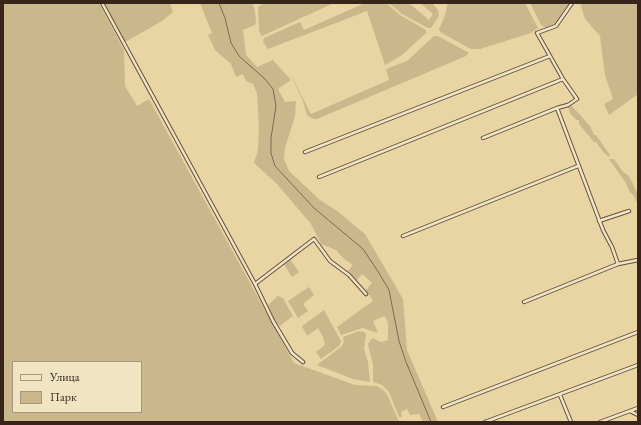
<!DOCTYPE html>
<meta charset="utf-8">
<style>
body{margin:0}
#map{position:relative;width:641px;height:425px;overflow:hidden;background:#e8d5a3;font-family:"EB Garamond",serif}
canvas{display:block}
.frame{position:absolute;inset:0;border:4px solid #39241c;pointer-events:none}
.legend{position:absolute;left:12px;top:361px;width:130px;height:52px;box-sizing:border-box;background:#f0e4c3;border:1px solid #a79780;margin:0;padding:5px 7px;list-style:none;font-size:12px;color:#39241c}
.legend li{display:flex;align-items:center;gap:8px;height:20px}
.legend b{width:20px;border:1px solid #a79780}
</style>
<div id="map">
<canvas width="641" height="425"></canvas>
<div class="frame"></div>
<ul class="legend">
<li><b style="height:5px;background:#f0e4c3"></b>Улица</li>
<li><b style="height:11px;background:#cab78c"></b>Парк</li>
</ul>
</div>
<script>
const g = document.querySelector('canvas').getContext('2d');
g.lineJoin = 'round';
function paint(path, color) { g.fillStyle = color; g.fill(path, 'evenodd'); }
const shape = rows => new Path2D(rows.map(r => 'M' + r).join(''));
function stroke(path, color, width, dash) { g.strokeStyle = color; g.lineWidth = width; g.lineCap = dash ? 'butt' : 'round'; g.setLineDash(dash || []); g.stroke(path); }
const green = shape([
 [3,3,99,3,124,50,125,86,137,106,149,99,294,363,355,385,377,386,382,389,387,394,399,422,3,422],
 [13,362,141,362,141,412,13,412],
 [104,3,170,3,173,12,162,21,125,42],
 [200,3,252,3,255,11,256,22,255,25,243,30,246,55,257,67,273,60,291,80,278,89,285,102,296,101,295,116,285,148,284,159,289,171,320,200,337,211,365,234,403,299,407,350,438,422,423,422,419,414,410,415,407,409,401,412,402,417,399,417,389,392,382,385,373,382,373,365,368,344,372,338,381,342,388,340,388,324,386,318,384,316,373,321,378,333,363,328,341,335,337,327,373,301,366,290,372,283,362,274,357,280,348,271,353,265,344,259,336,250,321,244,311,224,277,184,254,163,258,150,259,127,257,93,253,84,246,81,243,74,236,77,231,64,215,50,208,35,212,33],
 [264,3,334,3,262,36,259,31,258,7],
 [365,3,386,3,400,15,426,30,426,33,402,55,385,65,367,11,268,49,263,42,264,38,300,22,304,30],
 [389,3,409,3,429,20,433,14,420,3,432,3,438,10,439,16,431,28,428,28,402,14],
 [448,3,525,3,538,28,531,33,480,49,471,49,440,32,439,29,444,18],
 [530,3,571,3,555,24,546,28,541,25],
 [580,3,638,3,638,94,609,115,604,104,613,99,605,75,600,36,585,19],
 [434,36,438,36,469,53,466,56,317,119,313,119,307,115,303,101,289,71,311,114,389,80,386,69,407,61],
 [571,105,590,126,594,135,596,135,610,155,609,157,604,153,596,142,594,142,579,124,579,120,576,120,570,113,568,107],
 [609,159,614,159,623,172,629,176,638,194,638,206,634,196,629,191,626,183],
 [289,258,299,272,292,277,283,263],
 [309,287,314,295,303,304,308,311,298,318,288,301],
 [278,296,283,298,293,316,280,326,274,320,268,305],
 [324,310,341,341,339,346,321,359,316,352,325,345,323,337,318,328,307,336,302,326],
 [359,331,364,332,366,334,364,349,368,362,370,382,353,379,317,365,341,347,344,342,343,337]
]);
const stream = shape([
 [219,3,225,18,231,43,239,56,265,79,273,89,276,106,271,138,271,153,275,166,314,208,363,249,379,273,389,290,399,341,406,362,431,422]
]);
const minor = shape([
 [102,3,255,284,273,321,292,353,303,362],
 [563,79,577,99,568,105,557,108,603,230,612,247,618,264],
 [483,138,557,108],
 [305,152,550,56],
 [319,177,563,79,537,33,556,26,572,3],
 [599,221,629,211],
 [403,236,578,166],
 [255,284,314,239,330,261,349,275,366,294],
 [524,302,618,264,638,260],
 [560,395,571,422],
 [443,407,638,332],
 [630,411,638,415],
 [485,422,638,365],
 [600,422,638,408]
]);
paint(green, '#cab78c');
stroke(stream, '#7e6a51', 1);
stroke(minor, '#65503e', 4.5);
stroke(minor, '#f0e4c3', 2.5);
</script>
